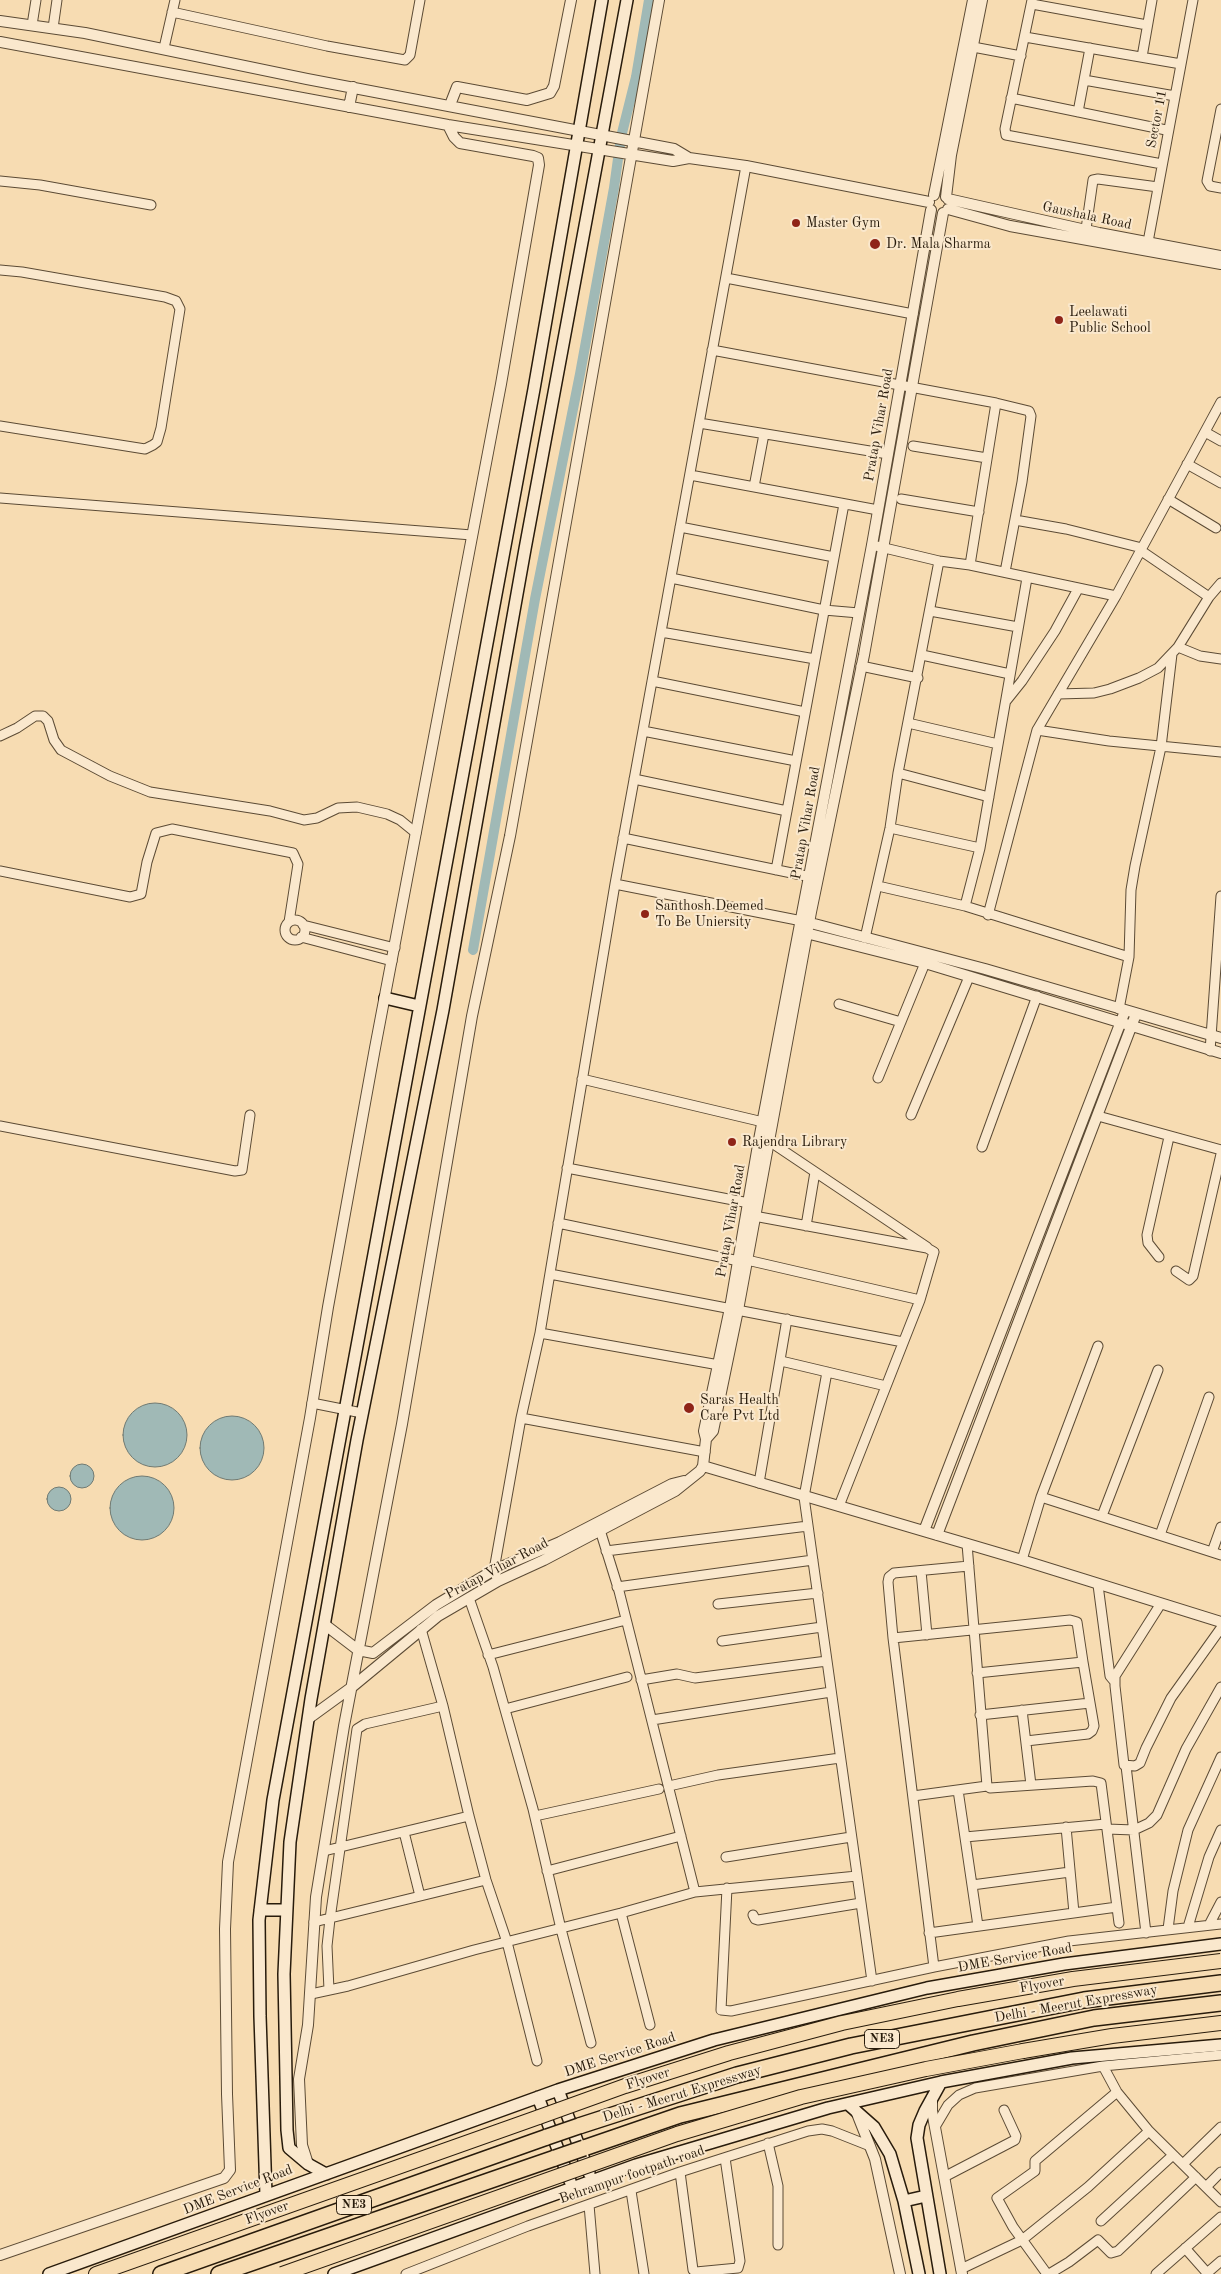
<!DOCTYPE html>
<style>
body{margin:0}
canvas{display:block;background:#f7dcb2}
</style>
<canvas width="1221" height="2274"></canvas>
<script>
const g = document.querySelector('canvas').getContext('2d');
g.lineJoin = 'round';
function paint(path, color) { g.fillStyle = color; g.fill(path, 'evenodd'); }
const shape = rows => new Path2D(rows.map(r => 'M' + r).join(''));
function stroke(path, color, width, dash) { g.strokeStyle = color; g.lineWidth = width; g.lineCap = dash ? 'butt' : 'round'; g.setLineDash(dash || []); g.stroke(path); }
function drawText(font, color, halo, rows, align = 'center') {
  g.font = font + ' "Old Standard TT",serif'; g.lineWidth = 4; g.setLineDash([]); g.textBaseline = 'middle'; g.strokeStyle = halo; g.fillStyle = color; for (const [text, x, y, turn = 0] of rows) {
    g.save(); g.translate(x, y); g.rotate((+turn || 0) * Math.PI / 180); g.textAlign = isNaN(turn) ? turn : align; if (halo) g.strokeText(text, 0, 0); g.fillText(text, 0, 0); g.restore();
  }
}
const water = shape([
 '123 1435a32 32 0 1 1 64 0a32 32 0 1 1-64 0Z',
 '200 1448a32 32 0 1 1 64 0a32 32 0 1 1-64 0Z',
 '70 1476a12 12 0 1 1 24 0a12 12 0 1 1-24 0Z',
 '110 1508a32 32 0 1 1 64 0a32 32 0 1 1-64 0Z',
 '47 1499a12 12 0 1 1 24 0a12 12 0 1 1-24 0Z'
]);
const canal = shape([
 [473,950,535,599,580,374,614,188,621,137,636,77,649,0]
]);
const minor = shape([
 [1032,0,1005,129,1006,135,1162,164],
 [1032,4,1147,25],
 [172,12,327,46,405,60,410,55,420,0],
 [32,25,36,0],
 [53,28,57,0],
 [1025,37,1181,64],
 [973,47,1021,56],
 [164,48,175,0],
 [1142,57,1152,0],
 [1084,80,1175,96],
 [1011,98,1166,130],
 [1221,109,1207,181,1210,186,1221,188],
 [1078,112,1090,48],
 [0,181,40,185,151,205],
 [1086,229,1093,180,1098,179,1158,187],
 [1148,242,1193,0],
 [0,270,22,272,165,297,176,301,180,309,161,428,157,442,153,445,145,449,0,426],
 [726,278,913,314],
 [712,350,996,403,1029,411,1031,416,1022,482,1005,572],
 [699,423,888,454],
 [1205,432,1221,441],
 [913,446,987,458],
 [1187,464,1221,483],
 [690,475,878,510],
 [754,487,764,434],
 [0,498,472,535],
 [901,499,979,512],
 [1168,499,1216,528],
 [1015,520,1066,529,1142,548],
 [680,527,834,557],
 [872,545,939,561,970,565,1116,596,1037,730,988,915],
 [1140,550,1209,597],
 [970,565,996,403],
 [671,578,824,610,859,613],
 [1116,596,1221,402],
 [930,611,1018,627],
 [661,632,815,659],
 [1178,647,1200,656,1221,659],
 [922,655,1010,674],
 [861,666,918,678],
 [652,681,805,712],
 [1058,694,1094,693,1110,689,1139,678,1158,668,1178,647,1209,597,1221,583],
 [1006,701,1022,681,1055,631,1078,589],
 [908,723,998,744],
 [1037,730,1109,741,1221,752],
 [643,731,796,761],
 [0,736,17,728,35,716,43,716,48,721,54,740,61,750,110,776,150,792,270,811,304,820,317,818,338,808,357,807,387,814,400,820,416,833],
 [898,773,989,797],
 [634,779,787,811],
 [890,828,980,848],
 [623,838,811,877],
 [776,870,844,504],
 [0,871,130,897,141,894,147,862,156,833,172,829,293,853,298,864,289,922],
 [615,884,802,921],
 [878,886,965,906,1129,957],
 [965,906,980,848,1027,578],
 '285 930a10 10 0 1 1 20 0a10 10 0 1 1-20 0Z',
 [303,925,395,948],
 [301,937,392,961],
 [865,938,890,828,898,773,939,561],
 [839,1004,901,1022],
 [1119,1009,1129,957,1131,890,1135,866,1161,747,1172,654],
 [1210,1051,1221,896],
 [878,1078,925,963],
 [582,1079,763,1122],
 [911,1115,969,977],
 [1098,1116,1221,1150],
 [0,1126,235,1171,242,1170,250,1115],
 [769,1141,927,1247],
 [982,1147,1037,996],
 [567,1168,749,1203],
 [754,1216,927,1248,934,1252,920,1300,839,1506],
 [558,1223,739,1261],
 [806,1226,815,1172],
 [1159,1257,1148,1243,1147,1235,1169,1137],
 [747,1260,920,1300],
 [1176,1271,1189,1280,1193,1276,1221,1154],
 [550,1274,903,1342],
 [540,1333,719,1365],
 [781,1361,886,1386],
 [827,1372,804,1497,872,1981],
 [312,1403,362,1413],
 [521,1418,705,1452],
 [759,1483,787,1319],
 [1041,1497,1098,1346],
 [1102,1516,1158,1370],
 [600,1530,619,1591,695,1892],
 [1160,1535,1209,1397],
 [967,1544,987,1786,990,1788,1093,1781,1101,1783,1119,1923],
 [606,1551,808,1526],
 [1212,1552,1221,1527],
 [1022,1560,1041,1497,1221,1555],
 [921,1571,927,1635],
 [498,1581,494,1570,521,1418,540,1333,615,884,746,166],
 [1098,1585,1110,1676,1115,1682],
 [617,1587,813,1560],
 [469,1598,493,1667,533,1809,561,1929,591,2043],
 [718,1604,818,1593],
 [1160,1605,1115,1676,1115,1686,1124,1765,1135,1766,1140,1763,1146,1748,1171,1698,1221,1628],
 [421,1629,443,1706,469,1816,486,1880,507,1942,537,2061],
 [893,1638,888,1582,889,1577,894,1573,969,1566],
 [722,1641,822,1627],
 [488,1655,626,1620],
 [641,1680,677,1674,695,1678,827,1661],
 [505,1709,627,1677],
 [1022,1710,1031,1785],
 [980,1715,1090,1703],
 [652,1720,831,1692],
 [1026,1741,1088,1734,1092,1731,1094,1726,1083,1662],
 [1126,1766,1146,1933],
 [669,1786,718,1775,840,1758],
 [958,1790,978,1926],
 [913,1796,987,1786],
 [535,1816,659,1789],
 [1066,1827,1074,1913],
 [1107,1829,1134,1830,1149,1823,1157,1815,1186,1749,1221,1687],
 [404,1832,420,1896],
 [965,1837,1106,1824],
 [324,1851,469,1816],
 [726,1857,851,1837],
 [547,1871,681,1836],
 [972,1885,1070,1872],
 [727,1888,721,2010,731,2011,934,1967,1069,1941,1221,1924],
 [621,1913,650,2025],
 [753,1915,755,1919,758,1920,861,1903],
 [314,1922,486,1880],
 [1209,1925,1221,1902],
 [1188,1927,1209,1857,1221,1830],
 [1168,1929,1173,1891,1188,1830,1221,1757],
 [929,1933,1117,1907],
 [934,1967,893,1638,1070,1620,1077,1622,1083,1662,977,1673],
 [329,1990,327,1946,330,1919,357,1729,365,1724,443,1706],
 [311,1994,348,1986,474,1950,621,1913,695,1892,857,1876],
 [1103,2066,1117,2092,1149,2131,1221,2202],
 [935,2127,948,2105,959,2095,975,2088,1103,2066,1221,2055],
 [768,2143,778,2186,778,2245],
 [1183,2164,1221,2127],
 [680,2172,693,2270,696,2272,738,2268,740,2261,725,2158],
 [944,2177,1015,2140,1016,2136,1004,2110],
 [1206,2187,1221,2172],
 [631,2191,644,2274],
 [589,2205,595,2274],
 [1101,2221,1173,2155],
 [1185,2248,1208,2274],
 [961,2269,1022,2240,1088,2187,1149,2131],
 [406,2274,528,2226,680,2172,808,2131,822,2129,832,2131,870,2146],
 [1047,2274,1013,2227,997,2198,1035,2171,1035,2161,1117,2092],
 [1049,2274,1069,2262,1098,2240,1111,2253,1118,2251,1196,2177],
 [1156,2274,1221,2217],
 [1206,2274,1221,2261]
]);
const tertiary = shape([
 [0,21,85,33,307,79,674,149,689,158],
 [0,42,448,125,673,161,689,158,746,166,929,202],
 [450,105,457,87,527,100,550,93,554,86,571,0],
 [349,107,353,87],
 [934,195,973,0],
 [946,197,951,155,982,0],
 [948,199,1099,233,1221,256],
 [948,209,1010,226,1221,264],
 [803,921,985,969,1221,1038],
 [802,932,925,963,1221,1053],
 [706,1439,713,1431,738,1310,811,912,864,655,943,213],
 [703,1466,1022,1560,1221,1622],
 [924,1531,1125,1011],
 [937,1535,1136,1014],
 [324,1624,358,1650,373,1653,436,1605,494,1570,560,1542,672,1484,684,1481],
 [308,1719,352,1687,438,1616,498,1581,544,1560,675,1491,700,1471,703,1466,706,1439,704,1431,730,1308,758,1145,872,545,931,210],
 [932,2098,932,2111,962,2274],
 [856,2111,875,2159,900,2274],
 [308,2164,302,2145,299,2079,308,2025,316,1897,344,1726,402,1424,472,1016,510,836,659,0],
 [0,2255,224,2178,230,2170,227,2094,225,1929,228,1862,310,1418,328,1307,375,1048,501,384,539,165,538,158,533,156,460,143,454,137,448,125]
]);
const secondary = shape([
 [385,998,419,1006],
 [260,1910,286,1910],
 [558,2090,589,2173],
 [538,2097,570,2181],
 [848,2104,874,2127,890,2154,904,2201,919,2274],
 [326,2174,308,2164,289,2148,287,2130,284,1974,290,1842,311,1699,357,1440,443,1010,525,549,627,0],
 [266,2195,260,2016,259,1920,273,1800,534,389,602,0],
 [904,2201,926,2196],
 [49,2274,558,2090,714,2040,927,1988,1064,1964,1221,1944],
 [334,2274,636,2165,828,2108,941,2082,1072,2058,1221,2045],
 [940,2274,917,2138,919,2125,925,2111,941,2082]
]);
const trunk = shape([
 [1023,2051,1112,2036,1221,2023],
 [96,2274,539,2117]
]);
const motorway = shape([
 [579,2126,737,2075,851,2046,1084,2000,1221,1983],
 [584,2148,680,2115,973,2043,1094,2018,1221,2003],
 [161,2274,547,2137],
 [219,2274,555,2158]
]);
const trunkBridge = shape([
 [539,2117,625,2086,729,2053,842,2023,958,1999,1073,1979,1221,1961],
 [282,2274,677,2134,801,2097,926,2069,1023,2051]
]);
const motorwayBridge = shape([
 [547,2137,579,2126],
 [555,2158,584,2148]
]);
const markers = [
 [796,223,5,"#8f2418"],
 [875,244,6,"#8f2418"],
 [1059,320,5,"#8f2418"],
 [645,914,5,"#8f2418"],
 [732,1142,5,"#8f2418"],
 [689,1408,6,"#8f2418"]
];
const shields = [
 [882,2039,35],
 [354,2205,35]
];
const shieldNames = [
 ["NE3",882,2039],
 ["NE3",354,2205]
];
const streetNames = [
 ["Sector 11",1157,119,-79],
 ["Gaushala Road",1087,216,12],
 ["Pratap Vihar Road",879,425,-80],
 ["Pratap Vihar Road",806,823,-80],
 ["Pratap Vihar Road",731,1221,-80],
 ["Pratap Vihar Road",497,1569,-28],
 ["DME Service Road",1015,1958,-10],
 ["Flyover",1042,1985,-10],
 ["Delhi - Meerut Expressway",1076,2004,-10],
 ["DME Service Road",620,2055,-18],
 ["Flyover",648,2079,-18],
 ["Delhi - Meerut Expressway",682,2094,-17],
 ["Behrampur footpath road",632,2175,-19],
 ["DME Service Road",238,2190,-21],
 ["Flyover",267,2213,-20]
];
const poiNames = [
 ["Master Gym",806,223],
 ["Dr. Mala Sharma",886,244],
 ["Leelawati",1069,312],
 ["Public School",1069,328],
 ["Santhosh Deemed",655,906],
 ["To Be Uniersity",655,922],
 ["Rajendra Library",742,1142],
 ["Saras Health",700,1400],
 ["Care Pvt Ltd",700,1416]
];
paint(water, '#a0b9b6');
stroke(water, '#707a72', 1);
stroke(canal, '#a0b9b6', 10);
stroke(minor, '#5c4b35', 11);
stroke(tertiary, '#5c4b35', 12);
stroke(secondary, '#281b0b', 14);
stroke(trunk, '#281b0b', 16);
stroke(motorway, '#281b0b', 18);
stroke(minor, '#fae8cd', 9);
stroke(tertiary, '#fae8cd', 10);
stroke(secondary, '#fae8cd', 11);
stroke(trunk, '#f7dcb2', 14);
stroke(motorway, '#f7dcb2', 15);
stroke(trunkBridge, '#281b0b', 16, []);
stroke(motorwayBridge, '#281b0b', 18, []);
stroke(trunkBridge, '#f7dcb2', 14);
stroke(motorwayBridge, '#f7dcb2', 15);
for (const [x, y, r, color] of markers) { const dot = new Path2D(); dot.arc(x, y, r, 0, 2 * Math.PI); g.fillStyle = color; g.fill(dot); stroke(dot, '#fae8cd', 2); }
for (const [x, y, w] of shields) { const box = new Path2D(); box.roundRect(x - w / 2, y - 9.5, w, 19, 4); g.fillStyle = '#fae8cd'; g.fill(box); stroke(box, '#281b0b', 1); }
drawText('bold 12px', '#281b0b', null, shieldNames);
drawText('14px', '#281b0b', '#fae8cd', streetNames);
drawText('14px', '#281b0b', '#fae8cd', poiNames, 'left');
</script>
